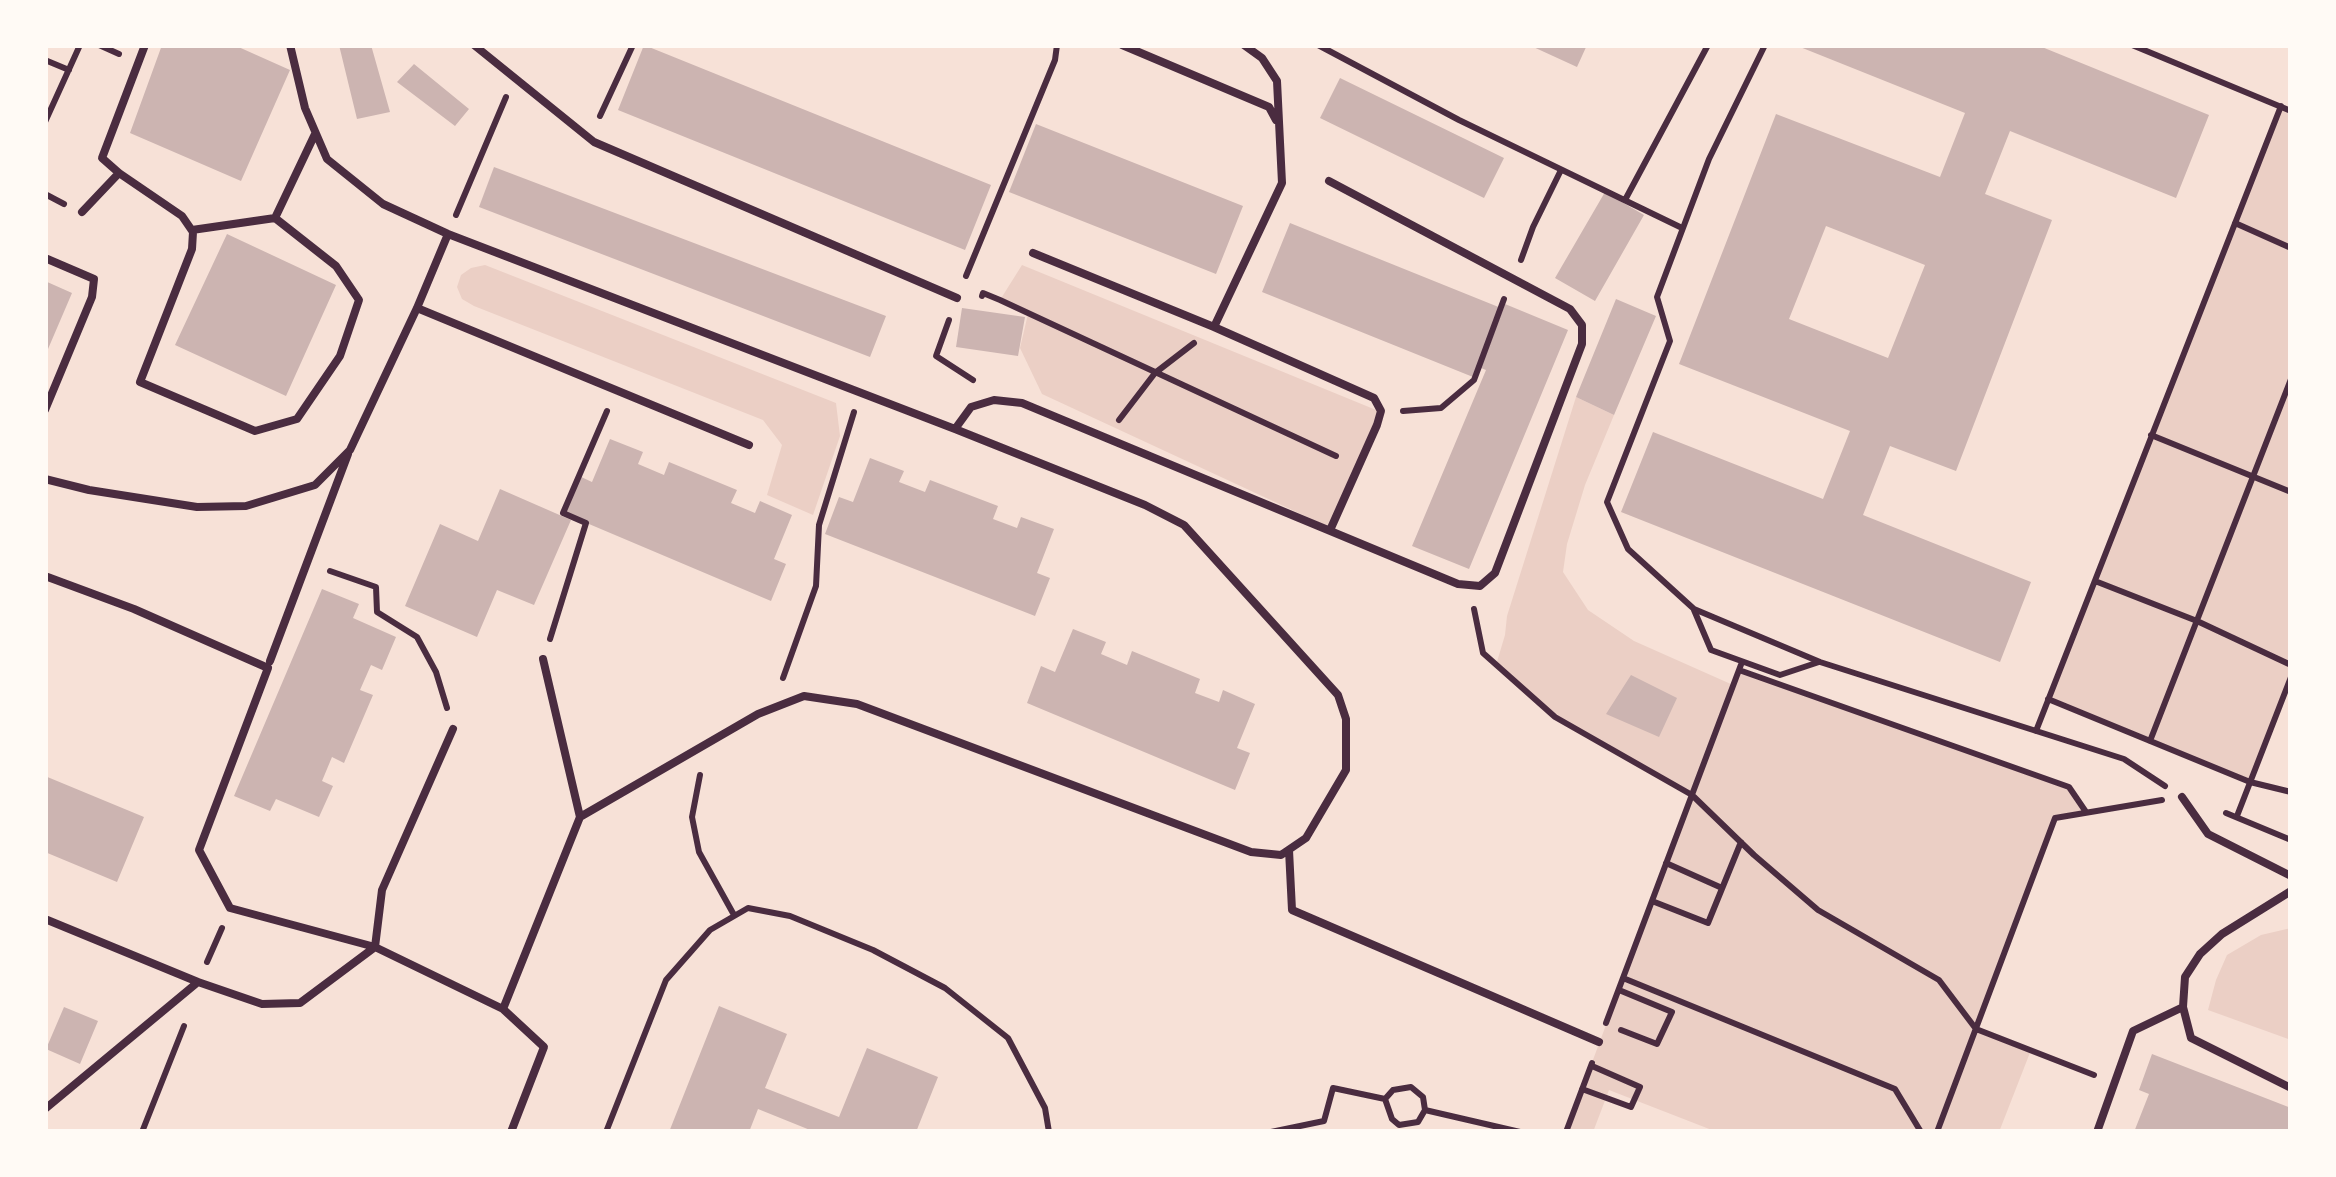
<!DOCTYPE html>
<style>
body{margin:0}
#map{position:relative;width:2336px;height:1177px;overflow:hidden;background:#f7e1d7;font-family:Helvetica,sans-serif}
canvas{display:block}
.frame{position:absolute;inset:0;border:48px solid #fffaf5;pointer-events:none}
</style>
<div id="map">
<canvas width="2336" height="1177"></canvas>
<div class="frame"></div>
</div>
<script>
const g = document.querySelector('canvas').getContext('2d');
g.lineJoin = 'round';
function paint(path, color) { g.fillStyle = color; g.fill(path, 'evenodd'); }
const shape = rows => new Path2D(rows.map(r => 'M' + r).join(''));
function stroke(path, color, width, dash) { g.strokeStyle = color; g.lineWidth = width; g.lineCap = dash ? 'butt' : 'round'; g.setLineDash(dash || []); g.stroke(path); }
const green = shape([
 [2281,106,2291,111,2291,677,2250,782,2048,699],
 [485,265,836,403,840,436,813,515,767,495,782,445,763,420,474,306,462,299,457,287,461,275,471,268],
 [1022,265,1381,412,1331,528,1042,394,1020,348,1028,314,1000,300],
 [1576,397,1614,415,1585,485,1567,544,1563,572,1588,610,1634,641,1733,685,1739,670,2069,787,2086,812,2055,819,1976,1028,2031,1050,1999,1132,1717,1132,1609,1090,1593,1132,1566,1132,1692,795,1555,717,1496,665,1505,635,1507,616],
 [2291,928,2291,1040,2208,1010,2216,980,2227,955,2261,935]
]);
const building = shape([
 [162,45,234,45,290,70,241,181,130,133],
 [339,45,371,45,390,112,357,119],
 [644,45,991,185,965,250,618,110],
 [1529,45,1587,45,1577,67],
 [1795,45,2037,45,2209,115,2176,198,2010,131,1985,194,2052,220,1956,471,1890,446,1863,515,2031,582,2000,662,1621,512,1653,432,1823,499,1850,431,1679,364,1776,114,1940,177,1965,113],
 [1826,226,1925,265,1888,358,1789,319],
 [414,64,469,109,455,126,397,82],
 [1340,78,1504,158,1484,198,1320,118],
 [1036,124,1243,206,1216,274,1009,192],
 [494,167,886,316,870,357,479,207],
 [1605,192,1644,215,1595,301,1555,278],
 [1290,223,1501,308,1473,377,1262,292],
 [227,234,336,285,286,396,175,345],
 [45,281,72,293,45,356],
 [1616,299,1656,316,1614,415,1576,397],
 [1505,304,1568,330,1469,569,1412,546,1486,370,1481,368],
 [962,308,1025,317,1018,356,956,347],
 [610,439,643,452,638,464,664,475,669,462,737,490,731,503,755,513,760,501,792,515,774,559,786,564,771,601,563,513,579,476,592,482],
 [870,458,904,471,899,482,925,492,930,480,998,506,993,519,1017,528,1021,517,1054,529,1037,573,1050,578,1035,616,825,534,839,497,853,502],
 [500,489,571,520,534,605,497,590,477,637,405,606,440,524,478,541],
 [322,589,359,604,353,618,396,637,382,670,371,665,360,690,373,695,344,763,332,757,322,781,333,786,319,817,276,799,270,811,234,796],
 [1073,629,1106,642,1101,654,1127,665,1132,651,1200,679,1195,693,1219,702,1223,690,1255,704,1237,748,1250,753,1235,790,1027,703,1041,666,1055,672],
 [1631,675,1677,698,1659,737,1606,714],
 [45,776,144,817,117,882,45,852],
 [719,1006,787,1034,765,1088,839,1117,867,1048,938,1077,916,1132,815,1132,758,1109,749,1132,669,1132],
 [64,1007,98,1021,80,1064,46,1049],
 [2152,1054,2291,1108,2291,1132,2134,1132,2149,1094,2139,1090]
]);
const path = shape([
 [99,45,119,54],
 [1318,45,1459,120,1680,227],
 [1765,45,1709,159,1657,297,1670,341,1607,502,1628,549,1694,609,1820,662,2124,759,2165,786],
 [2132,45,2291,111],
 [45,60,69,70],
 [600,116,633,45],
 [45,122,80,45],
 [45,194,64,204],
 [1625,200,1708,45],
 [456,215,506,97],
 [2235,223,2291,248],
 [1521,260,1533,227,1561,170],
 [966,276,1055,60,1057,45],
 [982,296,983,293,1000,300,1336,456],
 [949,320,936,356,973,380],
 [1403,411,1441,408,1474,380,1504,299],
 [1119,420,1155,373,1194,343],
 [2151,435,2291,492],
 [330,571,376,587,377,612,417,637,436,672,447,708],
 [2095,581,2197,621,2291,665],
 [1474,609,1483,653,1555,717,1692,795,1754,855,1818,910,1939,980,1976,1029,2094,1075],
 [1694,610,1711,650,1780,675,1819,662],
 [550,639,586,523,563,513,607,411],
 [1739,670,2069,787,2086,812],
 [783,678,816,586,819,525,854,412],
 [2048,699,2250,782,2291,792],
 [2036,731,2281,106],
 [2150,741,2291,379],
 [700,775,692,817,699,852,734,915],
 [2226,813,2291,840],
 [2237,816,2291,677],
 [1666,863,1722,888],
 [1652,901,1708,923,1741,842],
 [207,962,222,928],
 [1623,978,1895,1089,1921,1132],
 [1619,990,1672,1012,1657,1044,1621,1030],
 [1606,1023,1742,662],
 [1582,1089,1631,1107,1640,1087,1592,1066],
 [1385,1099,1392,1119,1399,1125,1418,1122,1425,1110],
 [142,1132,184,1026],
 [606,1132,666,980,710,930,748,908,790,916,873,950,945,988,1008,1038,1045,1108,1049,1132],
 [1271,1132,1324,1121,1333,1088,1385,1099,1393,1090,1411,1087,1423,1097,1425,1110,1520,1132],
 [1566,1132,1592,1063],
 [1937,1132,2055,818,2162,800]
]);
const service = shape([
 [145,45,102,158,119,173,182,216,193,232,192,249,140,382,255,431,297,419,340,356,359,300,336,266,275,218,315,134],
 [474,45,594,142,957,298],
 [1122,45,1269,107,1276,120],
 [82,212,119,173],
 [192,230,275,218],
 [1033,253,1214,327,1374,398,1381,411,1377,425,1331,528],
 [45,258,94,279,92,297,45,410],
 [417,308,749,445],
 [1214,327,1282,183,1277,81,1262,58,1244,45],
 [955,429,971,407,994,400,1022,403,1458,584,1480,586,1495,573,1582,344,1582,325,1570,309,1329,181],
 [45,479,89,490,197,507,246,506,315,485,350,450,417,308,448,234],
 [45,576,134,609,268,668,199,850,230,908,375,947,382,890,453,729],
 [543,659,580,817],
 [270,661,348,454],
 [2182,797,2208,834,2291,876],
 [1289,850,1292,910,1599,1042],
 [2291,891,2222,934,2200,954,2185,977,2183,1007,2191,1038,2291,1088],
 [45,919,198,982],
 [503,1009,544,1047,511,1132],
 [45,1109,198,982,262,1004,300,1003,375,947,503,1009,580,817,758,714,804,696,857,704,1251,852,1281,855,1306,838,1346,770,1346,719,1338,695,1184,525,1145,505,955,429,448,234,383,204,327,159,305,108,290,45],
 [2097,1132,2133,1031,2183,1007]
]);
paint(green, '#ebcfc5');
paint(building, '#ccb4b1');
stroke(path, '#4a2c40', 6);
stroke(service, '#4a2c40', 8);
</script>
